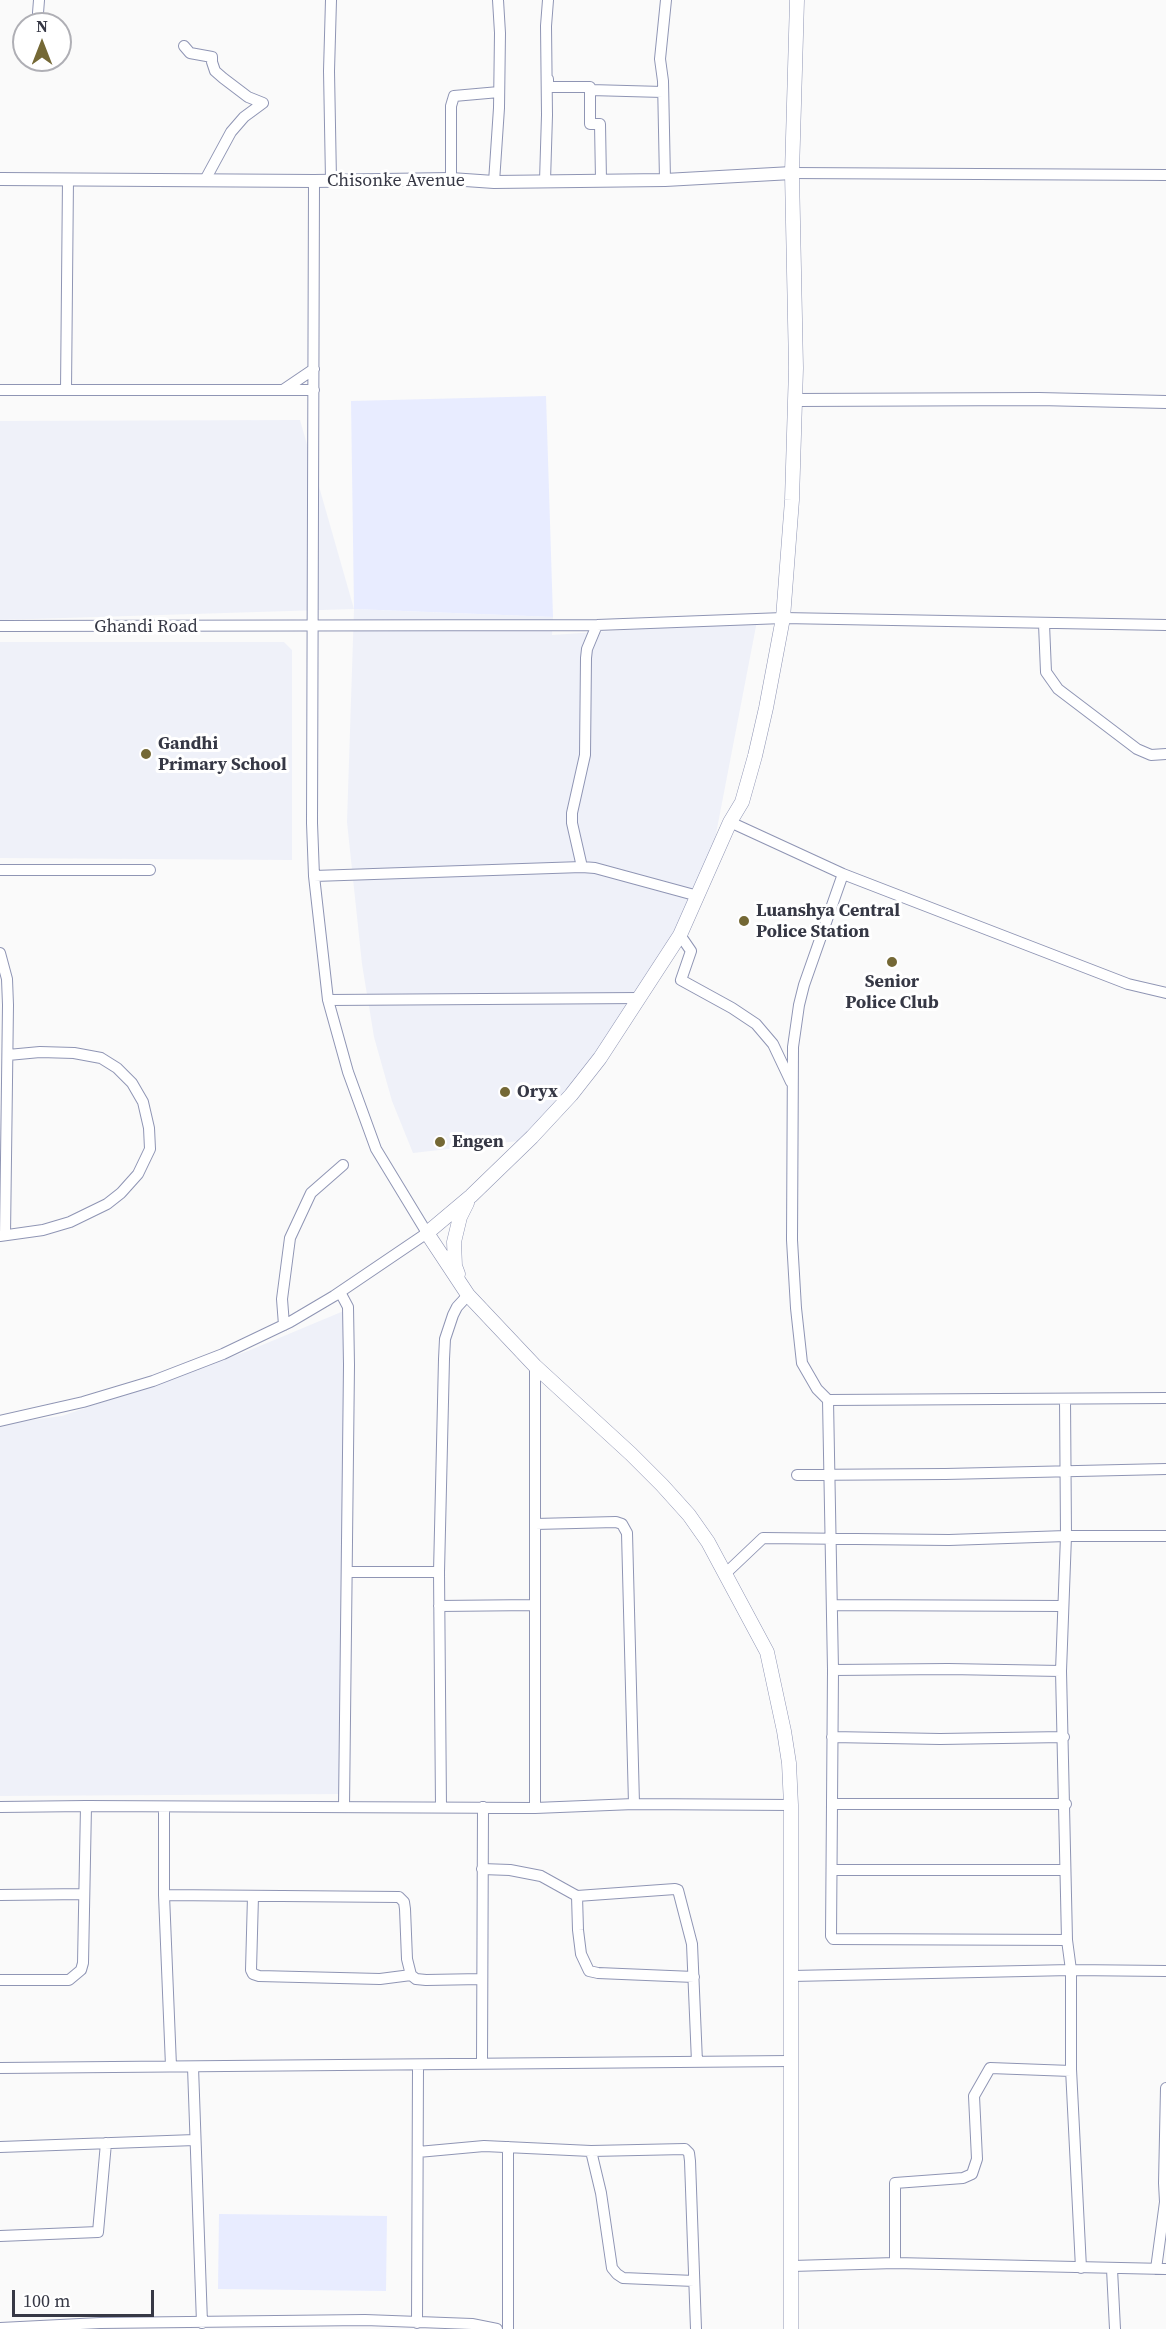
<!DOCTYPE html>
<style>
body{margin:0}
#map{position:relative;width:1166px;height:2329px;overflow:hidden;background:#fafafa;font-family:"Source Serif 4",serif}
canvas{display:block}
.north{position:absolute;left:12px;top:12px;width:60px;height:60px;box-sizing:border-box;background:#fff;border:2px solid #afafb5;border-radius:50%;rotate:0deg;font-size:16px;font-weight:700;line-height:24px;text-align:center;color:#363845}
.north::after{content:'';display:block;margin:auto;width:21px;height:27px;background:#746835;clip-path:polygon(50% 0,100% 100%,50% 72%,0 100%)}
.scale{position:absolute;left:12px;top:2290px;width:142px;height:27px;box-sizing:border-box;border:3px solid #363845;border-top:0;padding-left:8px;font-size:18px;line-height:21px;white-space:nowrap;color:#363845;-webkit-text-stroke:4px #fff;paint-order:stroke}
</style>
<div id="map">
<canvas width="1166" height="2329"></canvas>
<div class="north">N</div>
<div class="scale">100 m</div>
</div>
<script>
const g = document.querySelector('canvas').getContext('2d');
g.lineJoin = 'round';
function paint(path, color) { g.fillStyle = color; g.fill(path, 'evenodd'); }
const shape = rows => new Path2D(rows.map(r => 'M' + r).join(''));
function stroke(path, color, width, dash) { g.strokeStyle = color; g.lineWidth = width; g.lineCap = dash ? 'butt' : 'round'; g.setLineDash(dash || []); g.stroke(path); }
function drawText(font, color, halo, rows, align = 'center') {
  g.font = font + ' "Source Serif 4",serif'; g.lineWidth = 6; g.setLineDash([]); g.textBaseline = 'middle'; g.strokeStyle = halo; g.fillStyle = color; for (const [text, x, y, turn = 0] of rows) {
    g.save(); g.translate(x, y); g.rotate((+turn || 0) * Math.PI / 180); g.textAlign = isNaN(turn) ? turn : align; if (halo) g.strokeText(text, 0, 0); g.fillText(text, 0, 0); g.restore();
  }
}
const built = shape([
 [300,420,354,609,553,617,552,635,757,621,705,891,616,1032,527,1140,413,1153,392,1101,374,1037,362,964,347,822,354,609,0,620,0,421],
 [0,642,284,642,292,650,292,860,0,858],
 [346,1310,345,1794,0,1796,0,1424,62,1416,248,1351]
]);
const green = shape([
 [546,396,553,617,354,609,351,401],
 [219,2214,387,2216,386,2291,218,2289]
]);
const minor = shape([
 [331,0,329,71,331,180],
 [38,13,39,0],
 [184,46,190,53,212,57,212,62,215,71,223,78,248,97,263,103,244,117,231,132,205,180],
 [548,79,548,87,590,87,590,124,600,124,601,180],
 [590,90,663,92],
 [792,173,1166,175],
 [451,179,451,106,454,96,499,92],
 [665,180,663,81,660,59,666,0],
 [545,181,547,115,546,26,548,0],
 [494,182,499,108,500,33,498,0],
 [0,390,314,390],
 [66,390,68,179],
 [283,390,314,369],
 [1044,624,1046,672,1058,689,1137,749,1151,755,1166,754],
 [0,626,597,625,783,618,1166,625],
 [730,822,843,874,1128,984,1166,993],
 [582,867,572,823,572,813,585,755,586,658,587,649,597,625],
 [0,870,150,870],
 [843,874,804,985,799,1005,793,1047,792,1240,796,1308,802,1363,817,1389,828,1400,1166,1398],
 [314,876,582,867,595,868,698,896],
 [680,935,691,951,681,980,732,1008,756,1024,773,1044,791,1082],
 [0,953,7,979,8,1005,5,1235],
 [328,1000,640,998],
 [0,1236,43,1230,70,1222,107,1204,121,1193,138,1174,150,1149,149,1128,143,1102,132,1083,117,1068,101,1058,74,1053,40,1052,8,1055],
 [340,1292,348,1307,349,1365,344,1807],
 [284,1325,282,1299,290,1238,311,1193,343,1165],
 [535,1366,535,1808],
 [828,1400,833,1670,831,1936,833,1939,1067,1940,1061,1671,1066,1536,1065,1399],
 [0,1421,83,1402,153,1381,223,1354,290,1322,334,1296,427,1233,376,1149,348,1072,328,1000,314,876,312,823,314,181],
 [797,1475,945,1474,1166,1469],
 [535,1524,616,1522,622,1524,627,1533,634,1804],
 [348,1572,439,1572],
 [725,1574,763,1538,949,1540,1066,1536,1166,1536],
 [832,1605,1063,1606],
 [439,1606,535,1605],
 [833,1670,948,1669,1061,1671],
 [832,1737,940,1739,1064,1737],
 [833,1804,1066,1804],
 [0,1807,86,1806,535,1808,634,1804,791,1805],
 [441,1807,439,1572,444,1359,445,1339,453,1315,457,1307,468,1295],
 [164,1808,164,1895,171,2066],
 [482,1869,510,1870,541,1876,577,1896,675,1889,678,1890,692,1944,697,2062],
 [832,1870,1065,1870],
 [0,1895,84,1894],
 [164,1895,399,1897,404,1902,405,1909,407,1959,411,1975,416,1979,426,1980,482,1979],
 [253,1896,251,1970,253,1974,259,1976,380,1979,411,1975],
 [577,1896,578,1930,581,1954,589,1971,598,1973,694,1977],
 [1067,1940,1071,1970,1071,2069,1081,2268],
 [792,1976,1071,1970,1166,1971],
 [0,1980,69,1980,81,1970,83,1963,86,1806],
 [482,2063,483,1807],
 [193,2067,202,2323],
 [0,2068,791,2061],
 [1166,2088,1164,2183,1166,2182],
 [0,2147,195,2140],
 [508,2147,508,2329],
 [591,2151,601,2193,612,2268,617,2274,623,2278,694,2281],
 [418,2152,484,2146,591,2151,685,2149,689,2153,690,2161,696,2329],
 [0,2236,98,2232,106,2143],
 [895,2263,895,2183,963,2178,972,2174,977,2159,974,2096,990,2068,1071,2071],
 [792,2266,895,2263,1166,2269],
 [1112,2269,1115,2329],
 [1156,2269,1165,2202,1164,2183],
 [417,2323,418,2066],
 [0,2328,100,2323,365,2320,472,2324,497,2329]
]);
const tertiary = shape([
 [0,179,314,181,451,179,494,182,665,180,792,173],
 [796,400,1039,399,1166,402]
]);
const secondary = shape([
 [458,1274,455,1266,454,1242,460,1217,467,1203],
 [791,2329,791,1805,789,1763,784,1731,767,1652,708,1542,689,1515,662,1485,631,1454,535,1366,468,1295,427,1233,471,1196,532,1137,571,1095,600,1058,680,935,730,822,742,802,755,756,766,708,783,618,792,500,796,368,792,173,797,0]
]);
const markers = [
 [146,754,6,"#746835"],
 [744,921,6,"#746835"],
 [892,962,6,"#746835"],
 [505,1092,6,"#746835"],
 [440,1142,6,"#746835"]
];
const streetNames = [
 ["Chisonke Avenue",396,181],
 ["Ghandi Road",146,627]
];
const poiNames = [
 ["Gandhi",158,744],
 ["Primary School",158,765],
 ["Luanshya Central",756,911],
 ["Police Station",756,932],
 ["Senior",892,982,"center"],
 ["Police Club",892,1003,"center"],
 ["Oryx",517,1092],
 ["Engen",452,1142]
];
paint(built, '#eff1f9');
paint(green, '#e8ecff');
stroke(minor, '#8f95b4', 12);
stroke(tertiary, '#8f95b4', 14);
stroke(secondary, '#8f95b4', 15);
stroke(minor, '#fff', 10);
stroke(tertiary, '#fff', 12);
stroke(secondary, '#fff', 14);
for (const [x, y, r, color] of markers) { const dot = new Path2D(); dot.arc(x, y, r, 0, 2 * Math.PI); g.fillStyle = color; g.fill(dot); stroke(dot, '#fff', 2); }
drawText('18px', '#363845', '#fff', streetNames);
drawText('bold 18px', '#363845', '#fff', poiNames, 'left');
</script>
